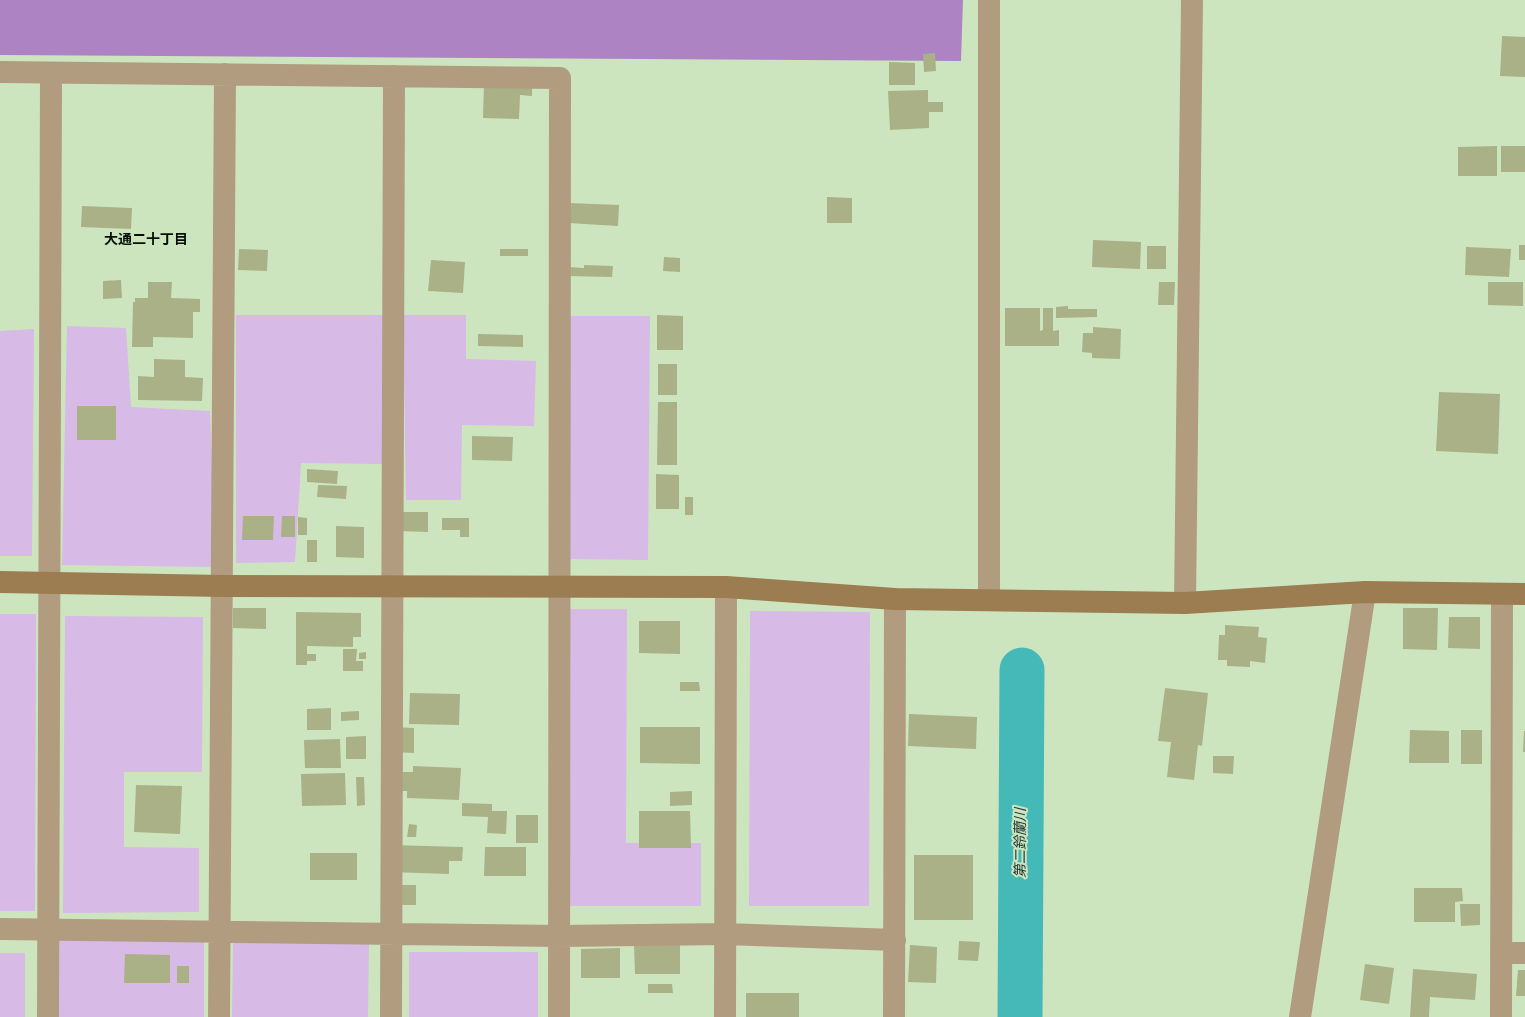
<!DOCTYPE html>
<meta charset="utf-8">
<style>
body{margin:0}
canvas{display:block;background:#cce5bf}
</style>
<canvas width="1525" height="1017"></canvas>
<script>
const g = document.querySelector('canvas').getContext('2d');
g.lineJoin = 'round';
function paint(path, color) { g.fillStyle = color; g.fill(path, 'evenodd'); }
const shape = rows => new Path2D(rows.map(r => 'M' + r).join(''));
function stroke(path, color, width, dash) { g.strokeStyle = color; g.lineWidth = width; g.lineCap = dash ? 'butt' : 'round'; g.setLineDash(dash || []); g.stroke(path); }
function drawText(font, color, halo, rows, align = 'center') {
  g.font = font + ' Rubik,"Noto Sans JP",sans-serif'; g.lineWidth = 4; g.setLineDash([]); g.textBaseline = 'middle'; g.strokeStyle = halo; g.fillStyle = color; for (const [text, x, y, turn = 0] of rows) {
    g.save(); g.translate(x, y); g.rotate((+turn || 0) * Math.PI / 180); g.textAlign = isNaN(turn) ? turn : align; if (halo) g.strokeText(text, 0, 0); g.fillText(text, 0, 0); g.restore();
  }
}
const green = shape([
 [236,315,384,315,383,464,301,463,295,562,236,563],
 [403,315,466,315,466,359,536,361,534,426,462,425,461,500,406,500],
 [569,316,650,316,648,560,568,559],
 [67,326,126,328,131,407,210,411,215,567,62,565],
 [34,329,32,556,0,556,0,331],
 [569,609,627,609,626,843,701,843,701,906,568,906],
 [750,611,870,612,869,906,749,906],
 [0,614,36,614,35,911,0,911],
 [65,616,203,617,202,772,124,772,124,847,199,848,199,912,63,913],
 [59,940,204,941,204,1017,59,1017],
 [233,942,369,943,368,1017,232,1017],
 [409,952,538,952,538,1017,409,1017],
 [0,953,25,953,25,1017,0,1017]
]);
const forest = shape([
 [0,0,963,0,961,61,0,55]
]);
const river = shape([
 [1020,1017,1022,670]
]);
const building = shape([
 [1502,36,1525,37,1525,77,1500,76],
 [935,53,936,71,924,72,923,54],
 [889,62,915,63,915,85,889,85],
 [484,81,532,83,532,96,520,95,519,119,483,118],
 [928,90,928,102,943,102,943,112,929,112,929,128,890,130,888,91],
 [1497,146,1497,176,1458,176,1458,147],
 [1501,146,1525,146,1525,172,1501,172],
 [827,197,852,198,852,223,827,223],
 [569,203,619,205,618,226,568,223],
 [82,206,132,208,131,229,81,227],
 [1093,240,1141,242,1140,269,1092,267],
 [1519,245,1525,245,1525,260,1519,260],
 [1147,246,1166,246,1166,269,1147,269],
 [1466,247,1511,249,1509,277,1465,275],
 [239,249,268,250,267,271,238,270],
 [500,249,528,249,528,256,500,256],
 [664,257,680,258,680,272,663,271],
 [431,260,465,262,463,293,428,291],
 [584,265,613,266,612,277,567,276,567,267,584,268],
 [121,280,122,298,103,299,103,281],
 [148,282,172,282,171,298,200,299,200,312,193,312,193,338,153,337,153,347,132,347,133,302,135,302,135,298,148,298],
 [1159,282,1175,282,1174,305,1158,305],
 [1488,282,1523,282,1523,306,1488,305],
 [1068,306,1068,309,1097,309,1097,317,1056,318,1056,307],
 [1005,308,1040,308,1040,331,1043,330,1043,308,1053,308,1053,331,1059,330,1059,346,1005,346],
 [657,315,683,316,683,350,657,350],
 [1093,327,1121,329,1120,359,1092,358,1092,353,1082,352,1083,333,1093,333],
 [478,334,523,335,523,347,478,346],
 [154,359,185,360,185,377,203,378,202,401,138,400,138,376,154,377],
 [658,364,677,364,677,395,658,395],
 [1439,392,1500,394,1498,454,1436,451],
 [658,402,677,402,677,465,657,465],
 [77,406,116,406,116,440,77,440],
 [472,436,513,437,512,461,472,460],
 [307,469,338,471,337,484,307,482],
 [656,474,679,475,679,509,656,509],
 [318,485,347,486,346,499,317,497],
 [685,497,693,497,693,515,685,515],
 [398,512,428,512,428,532,398,531],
 [243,516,274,516,273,540,242,540],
 [282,516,295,516,295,537,281,537],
 [298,517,307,518,307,535,298,535],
 [442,518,469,518,469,537,460,537,460,530,442,530],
 [336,526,364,527,364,558,336,557],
 [307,540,317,540,317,562,307,562],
 [233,608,266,608,266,629,233,628],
 [1403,608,1438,608,1437,650,1403,649],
 [296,612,361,613,361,637,353,637,353,647,307,646,307,654,316,654,316,661,307,661,307,665,296,665],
 [1449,617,1480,617,1480,649,1448,648],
 [639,621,680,621,680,654,639,653],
 [1225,625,1259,627,1258,637,1267,638,1265,663,1250,661,1250,667,1227,666,1227,660,1218,660,1219,635,1225,635],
 [343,649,357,649,356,661,363,661,363,671,343,671],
 [366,652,366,659,359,659,359,653],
 [680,682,699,682,700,691,680,691],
 [1165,688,1208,693,1202,746,1198,745,1194,780,1167,777,1171,742,1158,741],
 [410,693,460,694,459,725,409,724],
 [331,708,331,730,307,730,307,709],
 [359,711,359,720,341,721,341,712],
 [909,714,977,717,976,749,908,746],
 [394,727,414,728,414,753,393,752],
 [640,727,700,727,700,764,640,763],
 [1410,730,1449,731,1449,763,1409,763],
 [1461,730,1482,730,1482,764,1461,764],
 [1524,731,1525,731,1525,752,1523,752],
 [366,736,366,759,346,759,346,737],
 [340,739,341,768,305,768,304,740],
 [1213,756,1234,756,1233,774,1213,773],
 [413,766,461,768,459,800,407,798,407,791,401,791,402,772,413,772],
 [345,773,346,805,302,806,301,774],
 [356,777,364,777,365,805,357,806],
 [136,785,182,786,180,834,134,832],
 [692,791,692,805,670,806,670,792],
 [462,803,492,804,492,811,507,811,506,834,487,833,488,817,462,816],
 [639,811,690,811,691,848,639,848],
 [516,815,538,815,538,843,516,843],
 [409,824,417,825,416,837,407,837],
 [390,845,463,847,462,861,449,861,449,874,389,872],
 [485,847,526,847,526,876,484,876],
 [310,853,357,853,357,880,310,880],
 [914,855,973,855,973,920,914,920],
 [395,885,416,885,416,905,395,905],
 [1414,888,1462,888,1463,901,1455,902,1455,922,1414,922],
 [1460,904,1480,904,1480,925,1461,926],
 [959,941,980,942,978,961,958,960],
 [634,945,680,945,680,974,635,974],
 [910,945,937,947,936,983,908,982],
 [620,948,620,978,581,978,581,949],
 [125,954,170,955,170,983,124,983],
 [1365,964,1394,968,1389,1004,1360,1000],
 [177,966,189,966,189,983,177,983],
 [1413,969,1477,974,1475,1000,1430,997,1429,1017,1410,1017],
 [1518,970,1525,970,1525,996,1516,996],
 [648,984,672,984,673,993,648,993],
 [746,993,799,993,799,1017,746,1017]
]);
const street = shape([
 [989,0,989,599],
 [0,72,560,78,559,1017],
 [1185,603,1192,0],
 [0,929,559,936,725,934,895,940],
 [1501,953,1525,953],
 [48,1017,51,73],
 [219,1017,225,74],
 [391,1017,394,76],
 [725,1017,726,587],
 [894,1017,895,599],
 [1300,1017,1365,592],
 [1501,1017,1502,594]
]);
const secondary = shape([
 [0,582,223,586,726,587,895,599,1185,603,1365,592,1525,594]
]);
const neighbourhoodNames = [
 ["大通二十丁目",146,240]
];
const waterNames = [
 ["第二鈴蘭川",1021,843,-90]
];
paint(green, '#d7bae5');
paint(forest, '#ae83c3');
stroke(river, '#44b9b8', 45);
paint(building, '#abb187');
stroke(street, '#b19c80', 22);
stroke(secondary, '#9c7d52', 22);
drawText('bold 14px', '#060e03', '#cce5bf', neighbourhoodNames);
drawText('italic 14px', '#1c3030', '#cce5bf', waterNames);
</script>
